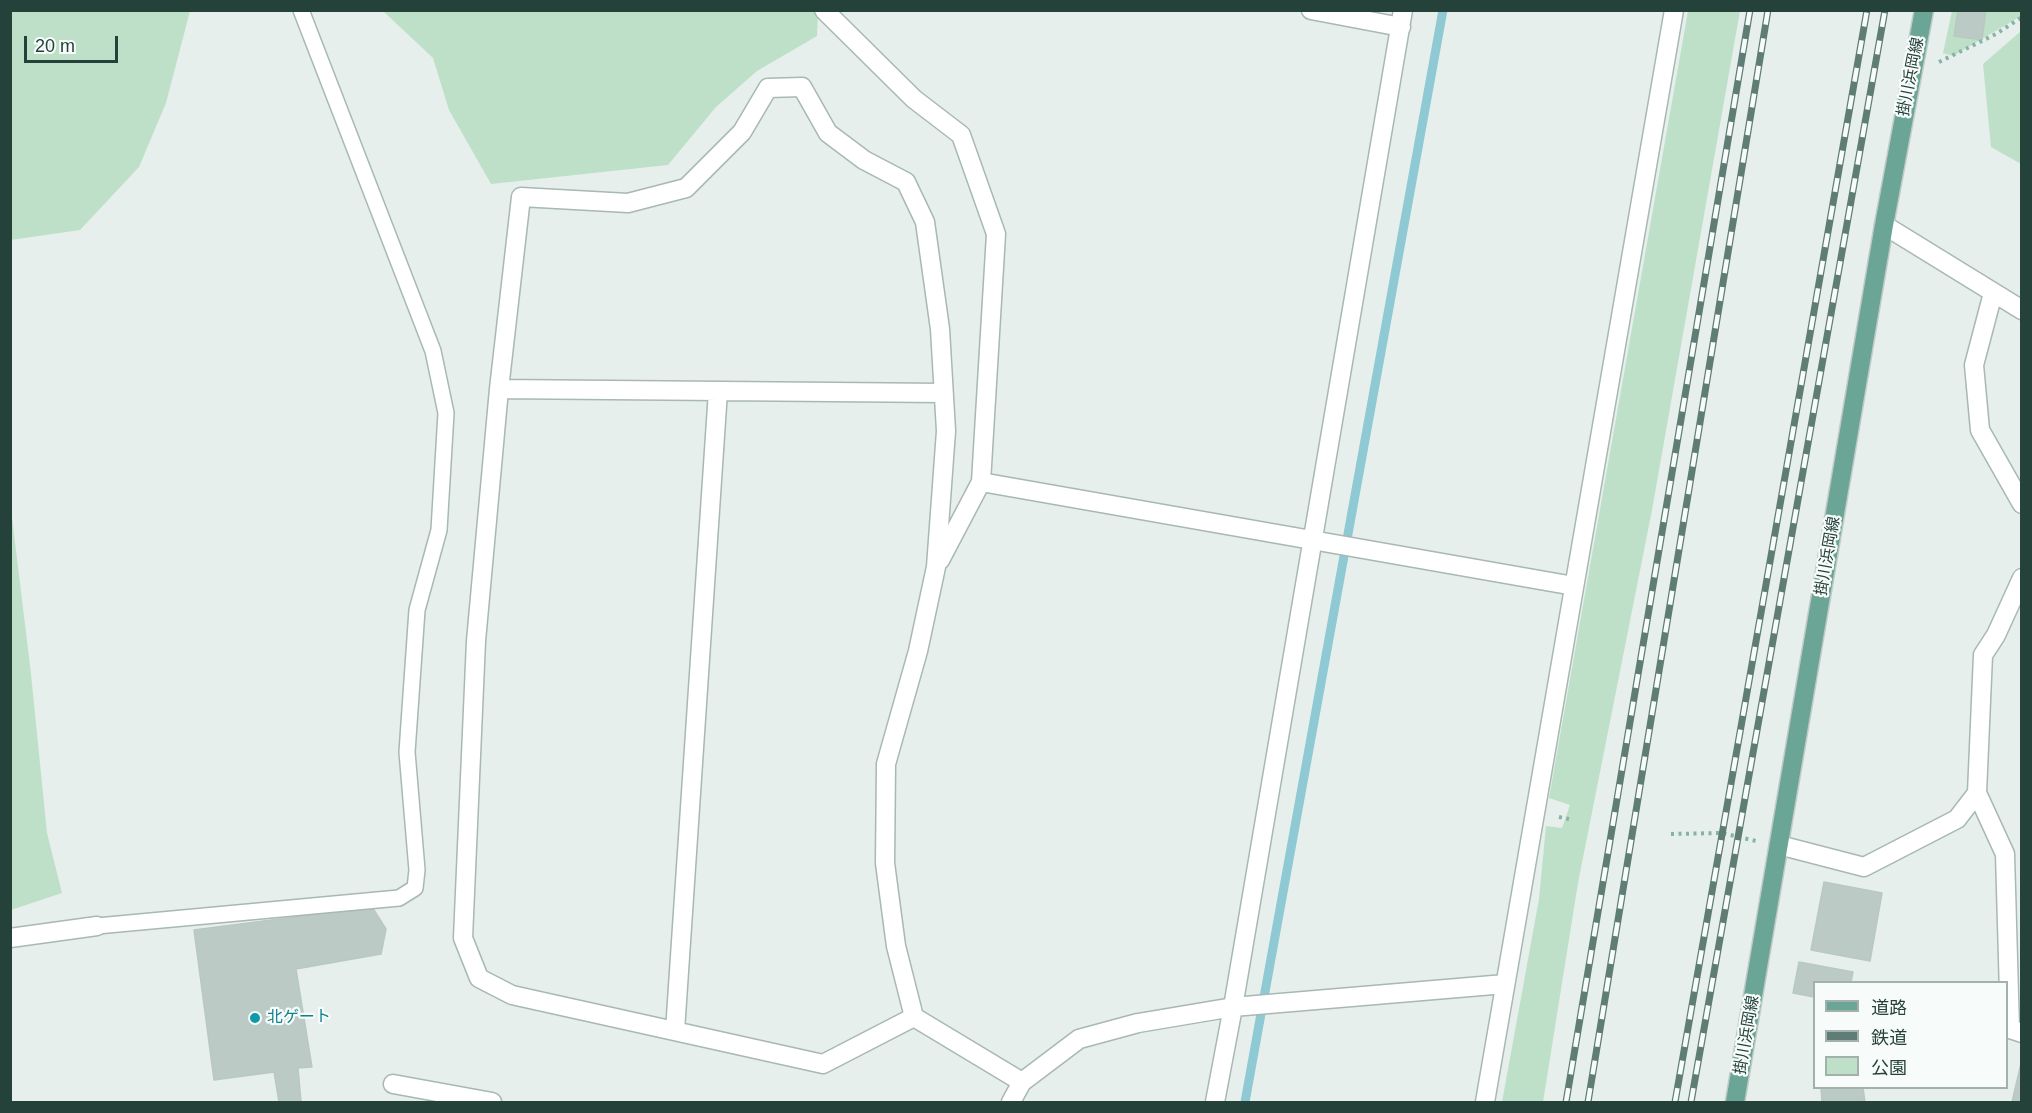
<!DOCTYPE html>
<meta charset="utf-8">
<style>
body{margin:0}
#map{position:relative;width:2032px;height:1113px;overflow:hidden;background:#e6efeb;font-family:Helvetica,"Noto Sans JP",sans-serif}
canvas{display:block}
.frame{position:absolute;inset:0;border:12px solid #24423a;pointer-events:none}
.legend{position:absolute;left:1813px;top:981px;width:195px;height:108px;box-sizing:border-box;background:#f7fbf9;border:2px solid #a3b1ad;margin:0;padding:8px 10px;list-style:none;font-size:18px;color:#24423a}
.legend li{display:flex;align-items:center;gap:12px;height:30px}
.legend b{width:30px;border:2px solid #a3b1ad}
.scale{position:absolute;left:24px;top:36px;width:94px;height:27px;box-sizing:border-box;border:3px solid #24423a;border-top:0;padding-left:8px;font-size:18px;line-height:21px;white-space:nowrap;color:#24423a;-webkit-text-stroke:4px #f7fbf9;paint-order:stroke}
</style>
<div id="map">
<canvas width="2032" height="1113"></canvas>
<div class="frame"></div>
<ul class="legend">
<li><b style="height:8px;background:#6aa596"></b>道路</li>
<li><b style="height:8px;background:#5f7d75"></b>鉄道</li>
<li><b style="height:16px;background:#bfe0c8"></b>公園</li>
</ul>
<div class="scale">20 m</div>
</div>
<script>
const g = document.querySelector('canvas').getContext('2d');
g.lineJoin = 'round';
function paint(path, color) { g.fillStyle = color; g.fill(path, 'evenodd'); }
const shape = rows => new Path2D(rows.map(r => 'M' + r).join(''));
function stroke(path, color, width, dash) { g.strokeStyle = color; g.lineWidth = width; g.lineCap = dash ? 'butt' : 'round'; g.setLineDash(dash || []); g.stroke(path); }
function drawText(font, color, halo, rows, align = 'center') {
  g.font = font + ' Helvetica,"Noto Sans JP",sans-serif'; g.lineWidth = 4.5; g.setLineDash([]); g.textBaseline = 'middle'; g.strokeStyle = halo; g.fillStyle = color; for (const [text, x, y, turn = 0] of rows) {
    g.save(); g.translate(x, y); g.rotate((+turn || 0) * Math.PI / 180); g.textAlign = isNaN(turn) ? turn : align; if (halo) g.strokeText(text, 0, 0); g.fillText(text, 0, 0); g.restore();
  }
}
const green = shape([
 [11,10,190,11,166,103,139,167,80,230,11,240],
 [383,11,818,11,817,36,757,71,716,107,668,165,491,184,449,110,433,58],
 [1688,11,1740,11,1652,510,1578,883,1543,1102,1502,1102,1539,899,1546,826,1562,828,1570,805,1549,798],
 [1952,11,2021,11,2021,16,1953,56,1943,53],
 [2021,31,2021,164,1991,147,1983,64],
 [11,509,31,674,47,833,62,893,11,910]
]);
const stream = shape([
 [1245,1102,1443,10]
]);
const building = shape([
 [1958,10,1986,10,1982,40,1954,36,1958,10],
 [1824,882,1882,893,1870,961,1811,950,1824,882],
 [372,907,386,929,381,954,296,969,312,1067,298,1068,301,1102,279,1102,274,1072,214,1080,194,930,372,907],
 [1799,962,1853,972,1851,982,1814,982,1814,997,1793,993,1799,962],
 [2022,1059,2022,1102,2012,1102,2022,1059],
 [1821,1088,1863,1088,1865,1102,1822,1102,1821,1088]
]);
const path = shape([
 [1939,62,1996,34,2022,17],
 [1559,817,1569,819],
 [1671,834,1722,833,1756,841]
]);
const lane = shape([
 [97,926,399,898,415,888,417,870,407,752,417,610,439,530,446,413,433,351,301,10]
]);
const street = shape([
 [824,10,914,99,961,135,996,234,981,482,940,560],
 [1311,10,1401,27],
 [1884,225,2022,310],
 [1993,293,1974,365,1980,430,2022,504],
 [499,389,521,197,628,203,686,188,742,132,768,88,802,87,828,133,864,160,906,182,925,222,940,329,946,431,936,567,918,651,886,764,885,863,896,946,914,1017,1022,1082],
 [981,482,1574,586],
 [1977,793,2005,854,2010,1029,2022,1033],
 [1779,845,1864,867,1957,819,1977,793,1983,655,1996,635,2022,578],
 [10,938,97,926],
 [914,1017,823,1064,512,995,479,978,463,938,476,641,499,389,943,393],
 [675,1031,718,391],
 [393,1084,492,1102],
 [1011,1102,1022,1082,1079,1039,1138,1023,1233,1007,1505,984],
 [1215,1102,1233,1007,1403,10],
 [1485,1102,1674,10]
]);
const primary = shape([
 [1735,1102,1884,225,1924,10]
]);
const rail = shape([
 [1566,1102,1750,10],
 [1588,1102,1768,10],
 [1675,1102,1867,10],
 [1691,1102,1885,10]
]);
const markers = [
 [255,1018,6,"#0f9aa8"]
];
const streetNames = [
 ["掛川浜岡線",1911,77,-79],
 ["掛川浜岡線",1828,556,-80],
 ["掛川浜岡線",1747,1035,-80]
];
const cultureNames = [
 ["北ゲート",267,1018]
];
paint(green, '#bfe0c8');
stroke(stream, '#8ec9d4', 9);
paint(building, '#bbcac4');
stroke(building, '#b8c9c2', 1.5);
stroke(lane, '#a8b8b2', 18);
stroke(street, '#a8b8b2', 21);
stroke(primary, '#c2cac8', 21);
stroke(path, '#86b3a5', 4, [3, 4.5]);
stroke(lane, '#fff', 15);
stroke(street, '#fff', 18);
stroke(primary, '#6aa596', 18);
stroke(rail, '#5f7d75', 7);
stroke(rail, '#f7fbf9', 4.5, [14]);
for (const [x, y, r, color] of markers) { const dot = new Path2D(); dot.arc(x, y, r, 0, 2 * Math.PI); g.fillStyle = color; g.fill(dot); stroke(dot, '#f7fbf9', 2); }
drawText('16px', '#24423a', '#f7fbf9', streetNames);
drawText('16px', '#0d838f', '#f7fbf9', cultureNames, 'left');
</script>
